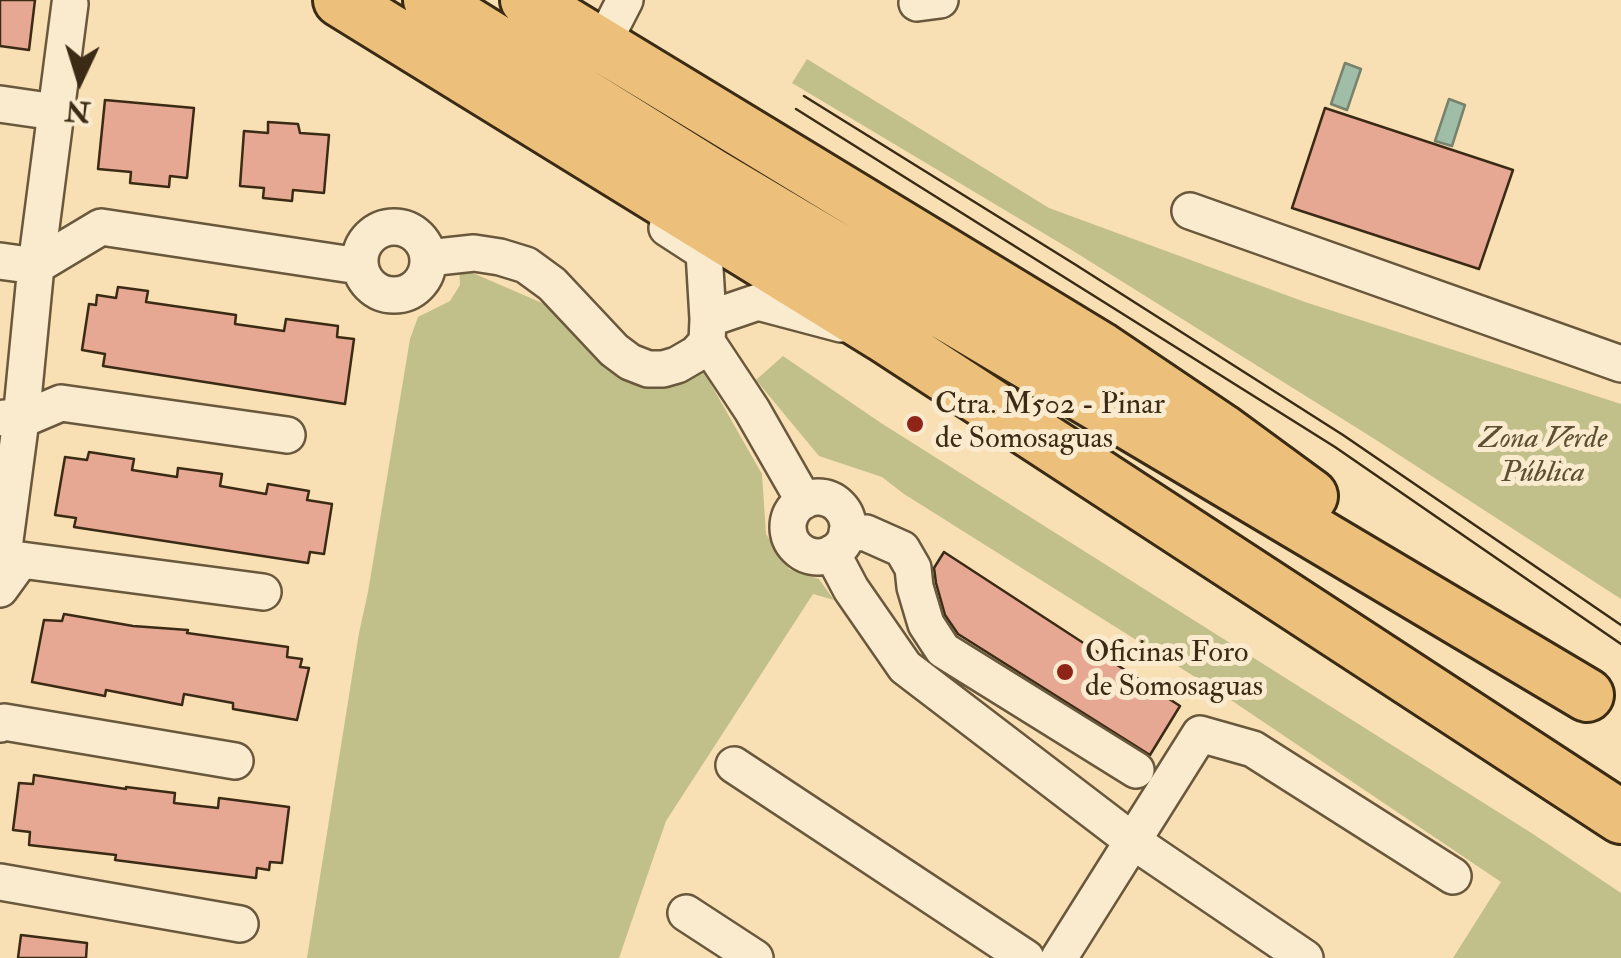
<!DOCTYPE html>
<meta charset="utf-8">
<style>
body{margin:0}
#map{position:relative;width:1621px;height:958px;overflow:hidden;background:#f8dfb4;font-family:"IM FELL Double Pica",serif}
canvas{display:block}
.north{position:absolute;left:30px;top:30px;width:100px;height:100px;-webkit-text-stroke:8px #faeace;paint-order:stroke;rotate:184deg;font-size:28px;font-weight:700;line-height:40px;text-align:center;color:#3b2b14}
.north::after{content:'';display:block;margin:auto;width:35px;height:45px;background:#3b2b14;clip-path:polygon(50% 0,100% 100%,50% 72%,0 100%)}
</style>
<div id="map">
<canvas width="1621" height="958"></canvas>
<div class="north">N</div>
</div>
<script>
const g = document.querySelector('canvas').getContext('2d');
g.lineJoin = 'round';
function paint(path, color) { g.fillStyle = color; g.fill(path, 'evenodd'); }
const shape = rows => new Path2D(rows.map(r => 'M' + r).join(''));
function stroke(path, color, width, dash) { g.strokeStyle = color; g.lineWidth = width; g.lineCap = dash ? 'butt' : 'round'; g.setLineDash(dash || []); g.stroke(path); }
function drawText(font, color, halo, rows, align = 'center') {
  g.font = font + ' "IM FELL Double Pica",serif'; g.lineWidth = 10; g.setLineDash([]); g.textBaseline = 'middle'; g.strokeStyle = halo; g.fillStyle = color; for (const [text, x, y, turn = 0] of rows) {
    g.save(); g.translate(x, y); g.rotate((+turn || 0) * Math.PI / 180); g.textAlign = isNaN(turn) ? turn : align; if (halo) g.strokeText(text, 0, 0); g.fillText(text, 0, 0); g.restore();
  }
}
const green = shape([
 [807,59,1049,208,1305,302,1621,404,1621,599,1373,438,1070,249,792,83],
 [459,267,549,306,616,371,701,367,762,474,766,534,789,569,819,579,834,600,813,594,666,821,619,958,307,958,359,633,368,592,410,339,418,317,450,301,460,285],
 [783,356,881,423,1533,834,1621,893,1621,958,1453,958,1501,882,1219,692,904,494,882,477,819,456,756,380]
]);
const water = shape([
 [1345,63,1361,69,1347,110,1331,104,1345,63],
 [1449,99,1465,105,1452,146,1435,141,1449,99]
]);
const building = shape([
 [0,0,35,0,29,50,0,46,0,0],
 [105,100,194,108,187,178,170,176,169,187,130,183,131,172,98,169,105,100],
 [1325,108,1513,170,1479,269,1292,208,1325,108],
 [268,122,298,124,300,133,329,135,324,193,293,190,292,201,263,198,264,188,240,186,244,131,268,133,268,122],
 [118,287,148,291,146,302,236,315,235,324,284,331,286,319,338,326,337,337,354,339,345,404,103,366,105,354,82,350,89,304,96,305,97,295,116,298,118,287],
 [89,452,134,459,132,470,177,477,178,468,222,474,220,486,266,494,268,484,309,491,307,500,332,504,324,554,310,552,308,563,74,527,76,518,55,515,65,457,87,460,89,452],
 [944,552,1180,706,1150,755,958,634,945,615,936,583,934,568,944,552],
 [64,614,133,626,188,630,187,633,288,647,287,657,302,659,300,667,309,668,297,720,233,709,233,703,184,694,182,705,106,690,105,696,32,682,44,620,62,621,64,614],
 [34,775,126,789,126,787,175,793,174,803,218,808,219,798,289,807,282,863,270,862,269,870,257,868,256,878,115,860,116,855,29,845,30,832,13,830,19,783,33,784,34,775],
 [21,935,87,943,86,958,18,958,21,935]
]);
const minor = shape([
 [917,3,940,0],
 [602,45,625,0],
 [0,104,55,112],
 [1190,211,1621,364],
 '360 261a34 34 0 1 1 68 0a34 34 0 1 1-68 0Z',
 [667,228,704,252,708,319,707,342],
 [428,258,474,253,500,257,526,265,552,284,614,350,630,362,648,369,663,369,677,365,696,354,707,342,752,410,804,501],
 [0,261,36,266,101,227,359,266],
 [708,319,758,302,841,324],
 [4,418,21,420,61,403,287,435],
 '788 527a30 30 0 1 1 60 0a30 30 0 1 1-60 0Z',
 [847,532,866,533,902,549,913,568,915,587,926,624,943,650,1136,770],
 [832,553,851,589,905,667,1134,842,1305,958],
 [0,578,21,420,36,266,70,4],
 [0,589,21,560,263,592],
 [0,724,4,722,235,761],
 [734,765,1026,958],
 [0,882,240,924],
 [686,913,755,958],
 [1059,958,1200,734,1253,749,1453,876]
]);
const highway = shape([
 [340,0,883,335,1621,817],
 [430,0,712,175,1587,695],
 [527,0,1101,349,1221,430,1311,496]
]);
const tram = shape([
 [804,96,1076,265,1343,435,1621,625],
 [796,109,1335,447,1621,644]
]);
const markers = [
 [915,424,10,"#8f2418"],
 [1065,672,10,"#8f2418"]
];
const poiNames = [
 ["Ctra. M502 - Pinar",935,407],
 ["de Somosaguas",935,441],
 ["Oficinas Foro",1085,655],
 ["de Somosaguas",1085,689]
];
const parkNames = [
 ["Zona Verde",1543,441],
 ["Pública",1543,475]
];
paint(green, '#c2c08a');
paint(water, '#9fbda7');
stroke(water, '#77836c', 2.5);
paint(building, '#e6a793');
stroke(building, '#3b2b14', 2.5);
stroke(minor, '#6a583c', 40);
stroke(highway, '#3b2b14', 58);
stroke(minor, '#faeace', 35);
stroke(highway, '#ecc07a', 52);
stroke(tram, '#3b2b14', 2.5);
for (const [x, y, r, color] of markers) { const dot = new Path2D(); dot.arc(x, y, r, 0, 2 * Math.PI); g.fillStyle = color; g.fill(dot); stroke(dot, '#faeace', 4); }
drawText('30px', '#3b2b14', '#faeace', poiNames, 'left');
drawText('italic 30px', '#5d5032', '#faeace', parkNames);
</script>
